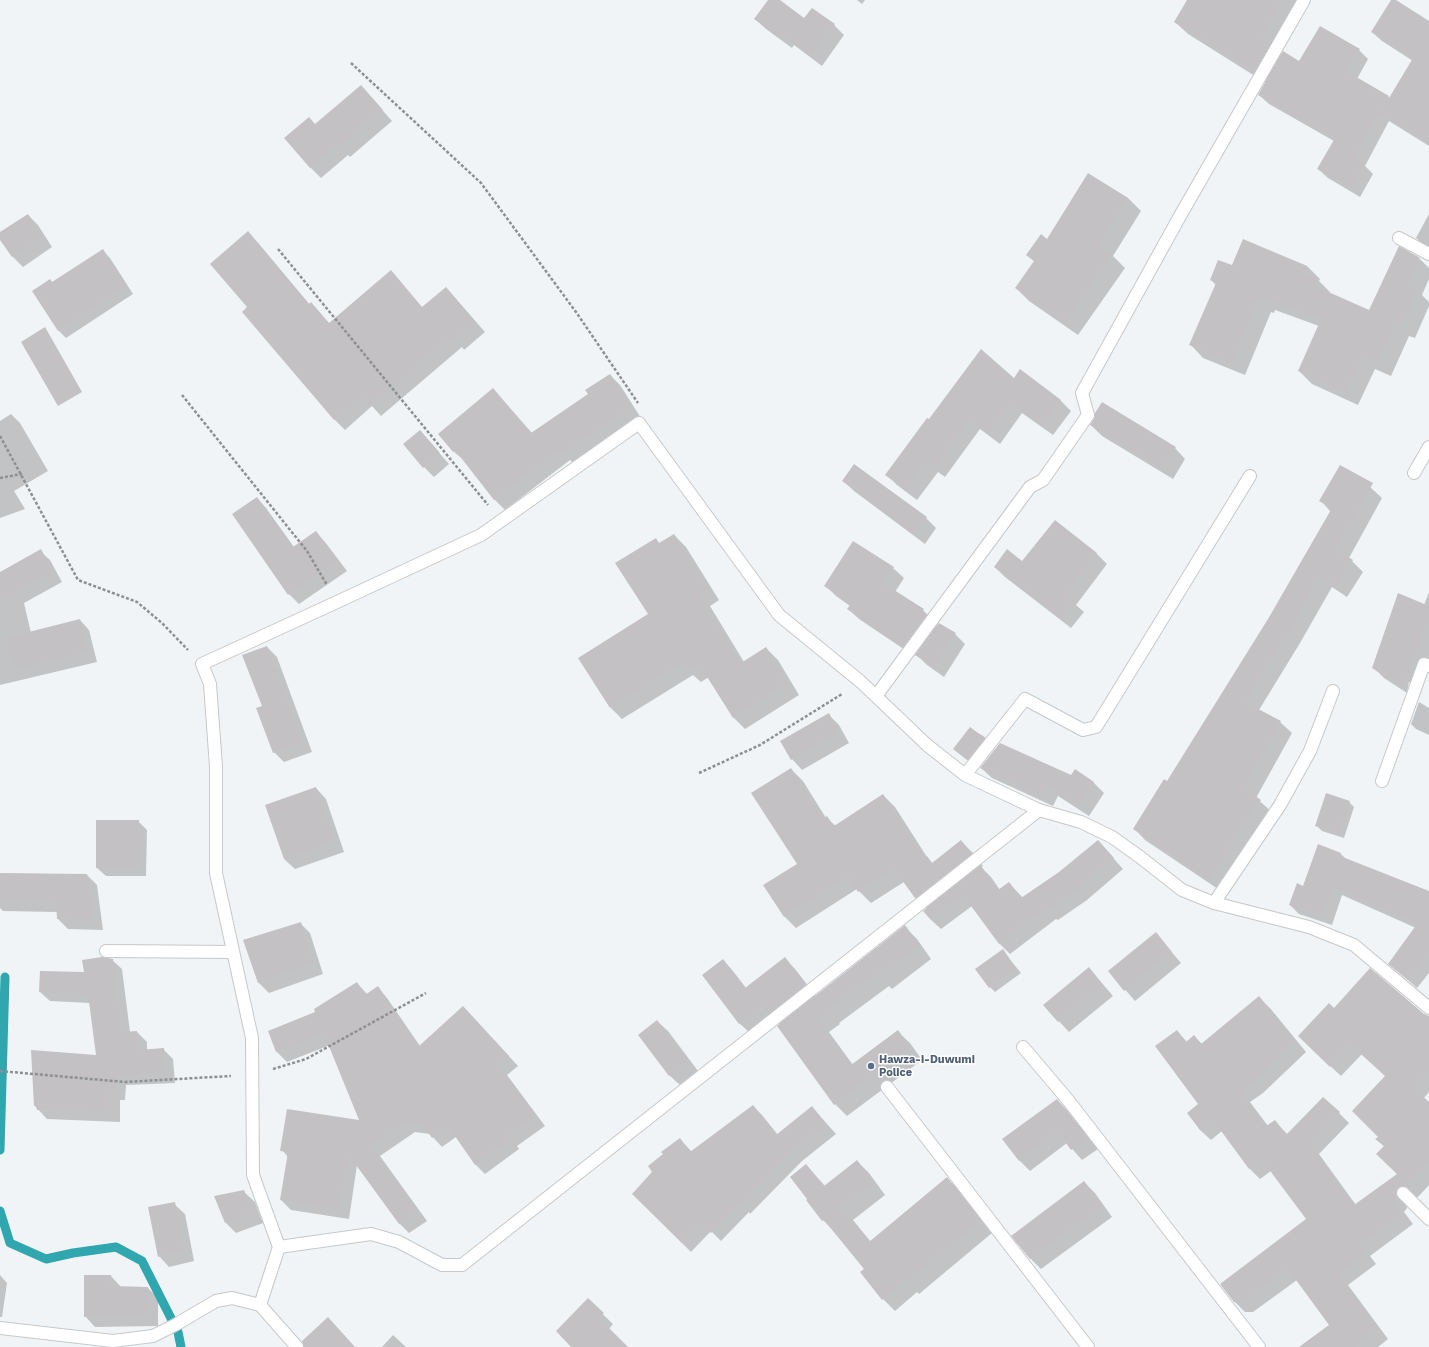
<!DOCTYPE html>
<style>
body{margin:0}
canvas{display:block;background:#f1f4f6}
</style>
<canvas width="1429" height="1347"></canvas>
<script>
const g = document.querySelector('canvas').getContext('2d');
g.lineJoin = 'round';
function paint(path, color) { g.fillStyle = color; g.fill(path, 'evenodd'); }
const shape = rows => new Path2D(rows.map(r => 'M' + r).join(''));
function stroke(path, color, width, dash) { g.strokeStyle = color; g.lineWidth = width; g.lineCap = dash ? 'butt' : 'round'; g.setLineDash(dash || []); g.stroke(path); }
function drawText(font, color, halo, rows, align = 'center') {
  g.font = font + ' "Work Sans",sans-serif'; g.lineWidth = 3; g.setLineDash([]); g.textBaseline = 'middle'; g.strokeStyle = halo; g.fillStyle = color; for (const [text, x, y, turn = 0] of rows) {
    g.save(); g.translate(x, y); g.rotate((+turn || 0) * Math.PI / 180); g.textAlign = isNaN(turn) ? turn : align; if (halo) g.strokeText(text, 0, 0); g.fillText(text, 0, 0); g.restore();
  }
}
const shadow = shape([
 [769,0,779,0,805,19,834,25,844,35,822,66,794,45,792,48,766,29,755,19],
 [857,0,865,0,862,4],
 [1188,0,1301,0,1275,49,1282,56,1299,63,1359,50,1368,59,1357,79,1390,98,1413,61,1382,41,1372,32,1394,0,1429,22,1429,146,1389,121,1365,166,1373,174,1360,197,1328,178,1318,169,1334,141,1269,104,1259,95,1266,83,1188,34,1175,22],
 [361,86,392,121,350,157,348,155,321,178,310,167,315,125],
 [1088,174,1128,198,1141,211,1113,256,1125,268,1078,335,1029,301,1016,288,1035,262,1027,255,1047,240],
 [1429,214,1429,249,1416,238],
 [28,215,38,225,52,247,23,267,13,257,0,238,0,233],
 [1244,241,1307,266,1320,279,1319,281,1330,292,1329,293,1370,311,1420,259,1429,268,1429,279,1422,295,1429,302,1429,306,1415,338,1409,336,1391,376,1375,369,1358,405,1312,384,1299,371,1319,326,1275,310,1274,313,1271,312,1245,375,1203,358,1191,345,1216,285,1211,280,1233,267],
 [258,243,310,305,330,324,423,308,446,288,485,332,464,350,462,347,381,416,372,406,345,430,335,420,243,312,248,307],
 [103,251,110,258,133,294,66,338,59,331,33,291,53,283],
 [1020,370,1061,401,1071,411,1053,435,1022,413,1000,444,980,429,945,477,938,472,917,500,897,485,887,475,929,420,1014,379],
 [610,375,620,385,641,418,573,463,570,460,505,510,495,500,465,461,454,452,440,434,493,389,532,433,589,394],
 [11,414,20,423,48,471,14,491,25,509,0,518,0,421],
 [1091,425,1175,448,1185,459,1173,479,1102,436],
 [420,431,449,464,434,477,424,467],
 [844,481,926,518,936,528,925,544,854,491],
 [1370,487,1382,498,1349,558,1363,572,1347,597,1332,587,1300,643,1259,710,1280,722,1292,733,1256,798,1272,812,1221,891,1145,840,1134,828,1167,782,1269,619,1331,512,1321,501],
 [257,498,266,508,294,547,315,532,325,542,347,571,299,604,289,594],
 [1055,521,1097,554,1107,564,1076,605,1084,612,1071,628,1005,577,995,567,1022,562],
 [674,535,686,547,719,600,710,606,744,662,766,648,778,660,799,695,745,729,733,717,709,677,701,682,693,675,622,719,611,708,649,615,655,539,660,544],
 [40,551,50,560,62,582,24,603,31,633,80,620,89,630,97,662,0,685,0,573],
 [893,568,904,578,895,592,923,610,938,627,955,634,965,644,944,677,927,665,916,654,914,656,859,619,848,609,850,606,836,596,826,586],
 [1429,592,1429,666,1419,683,1409,682,1407,693,1384,678,1373,667,1424,605],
 [267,647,277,657,312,752,284,762,274,752,263,707],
 [1419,702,1429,708,1429,735,1416,729,1411,724],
 [828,714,839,725,849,743,802,770,792,759],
 [977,734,985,738,990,743,973,764,960,754],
 [981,768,1071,777,1075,770,1094,783,1104,793,1089,816,1058,796,1053,806,992,778],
 [791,769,803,781,826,818,836,826,883,795,895,807,927,857,933,864,961,841,973,853,983,866,981,867,991,877,1000,890,1009,883,1023,898,1060,873,1098,841,1123,869,1087,900,1058,920,1056,919,1010,954,999,943,972,906,941,929,930,919,927,909,916,898,904,882,871,903,857,889,796,928,784,916,798,864],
 [316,788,326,799,344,852,295,869,284,859],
 [1349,802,1354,807,1344,838,1322,831,1317,826],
 [138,821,147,830,146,876,106,876,97,868],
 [1340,853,1347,860,1429,892,1429,973,1417,988,1390,964,1416,928,1342,895,1332,925,1299,914,1290,905,1304,887],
 [0,874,87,875,97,885,103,930,68,929,58,919,58,912,3,911,0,908],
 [300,923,310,933,323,974,269,993,259,983,244,940],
 [905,927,917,939,931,959,892,989,889,986,839,1023,840,1024,829,1032,853,1065,897,1031,910,1043,922,1060,847,1116,835,1104,780,1025,772,1016,750,1033,739,1023,723,960,733,971,746,988,785,959,795,969,816,996],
 [1156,934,1181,963,1135,1001,1109,971],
 [1002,950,1021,973,995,992,990,987],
 [112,960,122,969,130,1032,137,1032,147,1042,147,1050,163,1049,173,1059,175,1083,126,1085,125,1100,120,1100,120,1122,47,1119,35,1106,32,1051,97,1057,90,1003,50,1001,40,992,85,973],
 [1089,968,1113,996,1069,1032,1044,1005],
 [357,983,367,994,378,988,387,998,420,1046,463,1007,518,1066,507,1075,545,1126,517,1146,519,1149,485,1174,475,1164,456,1137,442,1147,430,1134,415,1132,380,1156,427,1221,409,1233,399,1223,357,1165,349,1219,291,1210,281,1200,288,1157,282,1150,361,1121,330,1045,287,1062,277,1052,269,1031,316,1013],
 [1259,998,1270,1008,1306,1052,1263,1093,1250,1102,1268,1126,1275,1121,1288,1135,1339,1113,1349,1123,1319,1154,1356,1205,1398,1174,1385,1147,1377,1139,1379,1137,1386,1076,1362,1054,1341,1076,1309,1046,1334,1009,1424,1015,1429,1017,1429,1092,1424,1098,1429,1103,1429,1185,1418,1197,1412,1196,1406,1202,1407,1208,1404,1212,1413,1224,1370,1256,1376,1264,1348,1285,1388,1339,1378,1347,1300,1347,1330,1325,1297,1280,1253,1312,1245,1312,1234,1301,1307,1219,1271,1171,1260,1179,1250,1169,1222,1131,1211,1140,1200,1130,1188,1113,1199,1104,1177,1031,1187,1042,1194,1036,1202,1044],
 [657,1021,668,1031,698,1071,680,1085,669,1075],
 [1057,1100,1067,1110,1098,1149,1082,1160,1067,1143,1030,1171,1019,1160],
 [753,1106,762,1115,778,1135,812,1107,836,1134,802,1161,750,1214,749,1212,721,1241,711,1231,691,1252,633,1194,654,1172,664,1155,680,1139,692,1152],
 [857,1161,869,1173,885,1195,853,1220,871,1242,947,1178,959,1190,992,1233,919,1294,917,1292,895,1311,883,1299,865,1269,835,1232,823,1220,809,1199,806,1165,825,1186],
 [1084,1182,1095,1193,1112,1217,1041,1269,1031,1259,1013,1236],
 [244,1192,255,1202,263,1223,236,1233,226,1223],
 [174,1204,185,1214,194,1261,169,1267,159,1256],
 [0,1275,7,1283,2,1317,0,1317],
 [111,1276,121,1287,148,1288,158,1298,158,1326,95,1327,85,1316],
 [588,1300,613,1324,609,1329,627,1347,573,1347],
 [393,1335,406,1347,382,1347]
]);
const stream = shape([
 [0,1150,5,977],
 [0,1211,10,1243,46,1259,73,1253,116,1247,142,1261,178,1332,181,1347]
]);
const building = shape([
 [768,0,780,0,804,18,812,8,835,24,811,57,783,35,781,38,754,19],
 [1187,0,1282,0,1262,38,1271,43,1254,71,1174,22],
 [1391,0,1396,0,1429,21,1429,143,1380,113,1413,58,1371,32],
 [1320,26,1360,49,1346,71,1389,96,1354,158,1364,164,1351,188,1317,169,1335,138,1258,95,1283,51,1299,61],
 [361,85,383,110,339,147,337,145,310,168,284,138,309,117,315,124],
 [1088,173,1128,198,1099,245,1113,254,1065,323,1015,288,1034,261,1026,255,1041,234,1047,239],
 [28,214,43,237,12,257,0,240,0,232],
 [248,231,309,304,311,302,329,323,391,270,422,307,446,287,476,322,454,341,451,338,371,406,362,397,334,420,242,312,247,307,210,264],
 [1243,239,1307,266,1305,273,1318,278,1315,286,1369,310,1399,246,1420,258,1408,285,1418,290,1402,326,1396,324,1378,364,1362,357,1345,393,1298,371,1321,319,1262,298,1261,301,1258,300,1232,363,1189,345,1216,283,1210,280,1218,260,1232,265],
 [103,249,127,286,58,331,32,291,50,279,52,282],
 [45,327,82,392,58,406,21,342],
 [981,349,1014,378,1020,369,1061,400,1042,426,1012,404,989,434,970,420,935,467,927,462,906,490,885,475,927,418,929,419],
 [610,374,632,407,562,454,559,450,494,500,455,450,453,452,438,434,493,388,531,433,588,394,585,390],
 [1102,402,1176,447,1162,469,1090,425,1095,417,1095,413],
 [420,430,440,453,423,468,403,444],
 [854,464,927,517,914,535,842,481],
 [1340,465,1373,483,1336,549,1353,560,1335,586,1320,576,1289,632,1245,702,1281,721,1244,788,1261,800,1229,844,1233,847,1209,881,1133,829,1164,779,1167,781,1268,619,1332,508,1319,501],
 [257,497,293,547,316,531,338,560,288,595,232,514],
 [1055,520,1097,553,1065,595,1074,601,1061,619,994,567,1007,549,1022,561],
 [674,534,708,588,699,594,741,663,766,647,788,683,733,718,699,664,688,671,682,663,610,708,578,658,648,614,615,563,656,538,659,543],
 [853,541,894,567,883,583,924,609,922,611,927,614,903,647,847,609,851,604,824,586],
 [41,549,53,572,0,601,0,572],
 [1398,593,1429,606,1429,614,1403,688,1372,668],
 [80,619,88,652,13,670,5,638],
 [939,623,956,633,934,667,915,655],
 [267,646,302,742,273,753,256,708,262,706,242,655],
 [829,713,839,732,791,760,780,741],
 [970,727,978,733,985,737,967,760,953,749],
 [1000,743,1071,775,1075,769,1094,782,1078,807,1047,786,1043,796,980,768],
 [791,768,823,819,827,816,834,826,883,794,924,858,927,856,932,863,961,840,972,854,915,898,894,869,858,892,848,876,784,917,763,885,797,864,751,793],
 [316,787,334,842,284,859,265,805],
 [1326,793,1350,801,1339,834,1315,826],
 [96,820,139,820,138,868,96,868],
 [1098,840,1114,858,1077,890,1047,911,1045,909,999,944,963,895,930,919,923,911,981,866,998,890,1009,882,1021,898,1059,872],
 [1318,844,1341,853,1340,856,1429,891,1429,953,1408,980,1388,964,1417,924,1333,887,1323,916,1289,905,1297,883,1303,886],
 [0,873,87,874,94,920,57,919,56,902,0,901],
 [301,922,313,963,258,983,243,940],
 [905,925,920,946,879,977,876,974,828,1010,828,1011,818,1019,851,1065,898,1030,910,1047,834,1105,777,1026],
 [1156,932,1172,952,1124,991,1108,971],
 [1003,949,1016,968,989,988,975,969],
 [102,957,113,959,122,1032,137,1031,138,1050,164,1048,166,1073,117,1076,116,1090,110,1091,111,1112,37,1110,36,1105,34,1106,31,1050,96,1055,88,994,39,992,40,971,84,972,82,960],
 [785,957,806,984,768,1014,762,1006,739,1024,702,975,723,959,745,988],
 [1089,967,1103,985,1058,1022,1043,1005],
 [1370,968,1424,1014,1429,1016,1429,1071,1414,1088,1429,1102,1429,1164,1407,1187,1401,1186,1396,1191,1397,1198,1394,1201,1403,1213,1360,1245,1366,1253,1339,1274,1378,1329,1354,1347,1299,1347,1329,1325,1288,1269,1243,1302,1234,1302,1220,1284,1306,1219,1262,1160,1249,1169,1213,1120,1200,1130,1187,1113,1198,1104,1155,1046,1177,1030,1186,1042,1194,1035,1201,1044,1259,996,1296,1041,1253,1083,1241,1092,1266,1126,1275,1120,1286,1135,1323,1097,1340,1112,1310,1144,1354,1205,1397,1174,1376,1154,1384,1146,1375,1139,1378,1137,1352,1111,1385,1076,1351,1045,1330,1067,1298,1036,1329,1003,1334,1008],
 [357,982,365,995,378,986,419,1046,463,1006,509,1056,498,1064,536,1116,508,1136,510,1139,475,1165,448,1126,432,1138,423,1125,404,1123,371,1145,418,1211,399,1224,348,1154,339,1210,280,1200,288,1152,280,1151,287,1109,359,1120,324,1034,276,1052,268,1031,315,1012,314,1009],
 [657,1020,689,1061,669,1076,638,1035],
 [1057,1099,1088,1138,1071,1150,1058,1132,1019,1161,1002,1139],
 [753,1105,776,1135,812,1106,827,1125,793,1152,741,1206,739,1204,711,1233,701,1223,682,1243,632,1194,652,1172,648,1166,663,1154,661,1152,680,1138,690,1152],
 [857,1160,874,1183,842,1207,869,1242,947,1177,981,1221,906,1283,905,1281,882,1300,860,1272,864,1269,824,1220,822,1221,806,1200,807,1199,790,1177,806,1164,824,1186],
 [1084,1181,1103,1206,1030,1259,1011,1236],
 [244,1190,253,1212,225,1223,214,1196],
 [175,1202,184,1251,158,1257,148,1207],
 [84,1275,111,1275,111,1286,148,1287,148,1316,84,1317],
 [588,1298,604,1313,599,1318,628,1347,571,1347,556,1331],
 [328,1317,355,1347,304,1347,302,1341]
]);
const path = shape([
 [351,63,481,183,576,312,638,403],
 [278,249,488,505],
 [182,395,307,551,327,585],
 [0,436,78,580,137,602,162,623,188,650],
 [0,478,22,474],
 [699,773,760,745,842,694],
 [273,1069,306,1059,426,993],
 [0,1071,125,1082,231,1076]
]);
const service = shape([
 [1399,238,1429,254],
 [1414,473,1429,447],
 [876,696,1030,487,1043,480,1088,415,1082,393,1180,216,1304,0],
 [965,775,1025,699,1083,730,1096,727,1250,476],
 [1382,781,1424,664,1429,666],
 [1214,903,1280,805,1310,751,1333,691],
 [106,951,233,952],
 [1023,1047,1068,1100,1259,1347],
 [887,1087,1088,1347],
 [1403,1193,1429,1219],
 [279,1247,371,1234,399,1242,442,1265,462,1265,1039,810],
 [0,1328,113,1341,153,1336,175,1325,216,1301,232,1298,260,1305],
 [297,1347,260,1305,279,1247,253,1175,252,1038,216,873,216,767,210,684,202,664,337,602,481,535,639,423,779,615,861,682,927,745,965,775,1039,810,1081,822,1112,837,1140,857,1182,890,1214,903,1309,927,1354,945,1429,1008]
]);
const markers = [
 [871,1066,4,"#5c6f8a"]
];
const serviceNames = [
 ["Hawza-i-Duwumi",879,1060],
 ["Police",879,1073]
];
paint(shadow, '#0003');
stroke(stream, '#30a6ae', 9);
paint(building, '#c3c1c3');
stroke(service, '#c6c8ca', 14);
stroke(path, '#8d8f90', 2.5, [3, 2]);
stroke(service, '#fff', 12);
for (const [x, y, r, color] of markers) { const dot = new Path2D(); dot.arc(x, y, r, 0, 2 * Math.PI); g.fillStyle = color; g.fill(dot); stroke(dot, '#fff', 1.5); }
drawText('bold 11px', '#4e5e75', '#fff', serviceNames, 'left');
</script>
